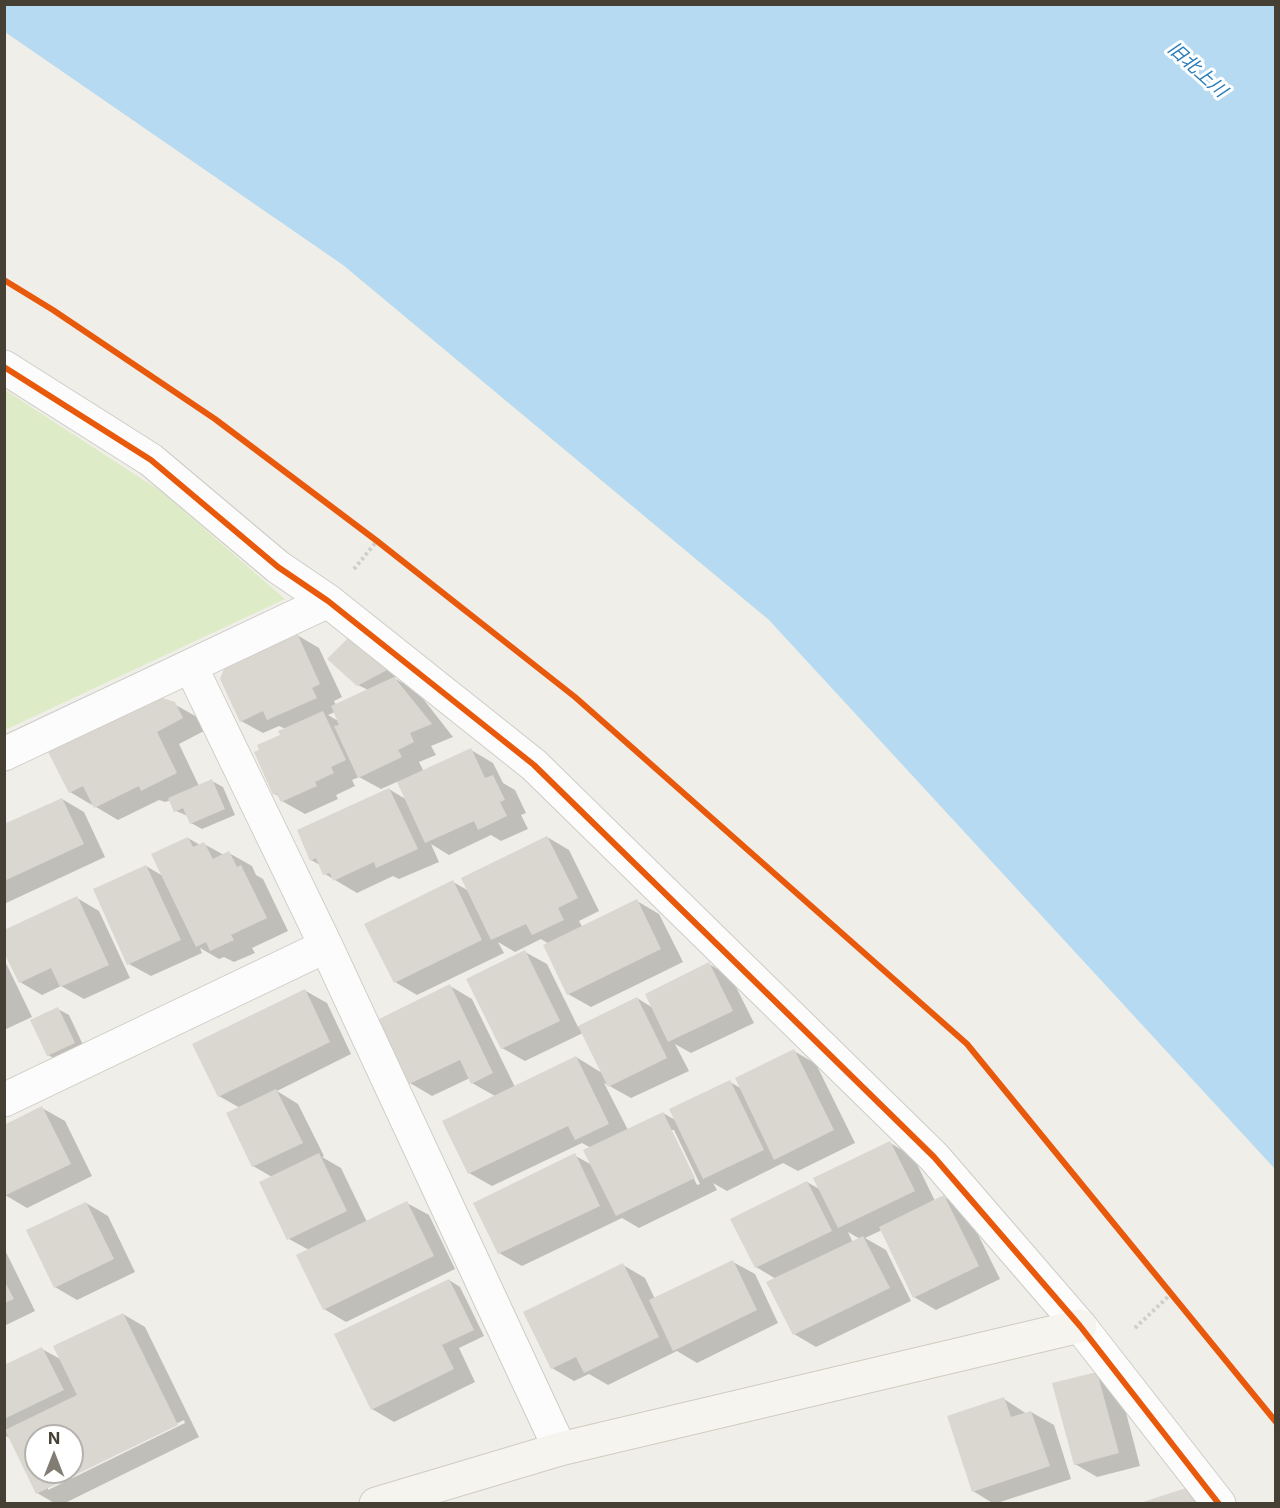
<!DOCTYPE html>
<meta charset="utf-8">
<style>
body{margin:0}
#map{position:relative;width:1280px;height:1508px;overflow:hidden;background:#f0eee8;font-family:Inter,sans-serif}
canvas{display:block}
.frame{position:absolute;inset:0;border:6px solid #463f34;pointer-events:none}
.north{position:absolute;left:24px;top:1424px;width:60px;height:60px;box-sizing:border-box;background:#fff;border:2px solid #b5b2ae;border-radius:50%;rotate:0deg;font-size:16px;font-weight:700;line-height:24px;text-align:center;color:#463f34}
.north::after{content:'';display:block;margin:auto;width:21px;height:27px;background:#827c73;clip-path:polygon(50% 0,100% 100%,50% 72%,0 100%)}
</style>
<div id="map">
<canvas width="1280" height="1508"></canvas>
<div class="frame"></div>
<div class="north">N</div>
</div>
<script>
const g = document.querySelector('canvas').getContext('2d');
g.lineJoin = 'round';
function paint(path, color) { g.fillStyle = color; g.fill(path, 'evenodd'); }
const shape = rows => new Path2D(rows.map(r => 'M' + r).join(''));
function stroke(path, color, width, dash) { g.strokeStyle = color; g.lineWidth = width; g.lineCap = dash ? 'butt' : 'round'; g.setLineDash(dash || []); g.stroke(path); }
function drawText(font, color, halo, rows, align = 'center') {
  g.font = font + ' Inter,"Noto Sans JP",sans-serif'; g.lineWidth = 6; g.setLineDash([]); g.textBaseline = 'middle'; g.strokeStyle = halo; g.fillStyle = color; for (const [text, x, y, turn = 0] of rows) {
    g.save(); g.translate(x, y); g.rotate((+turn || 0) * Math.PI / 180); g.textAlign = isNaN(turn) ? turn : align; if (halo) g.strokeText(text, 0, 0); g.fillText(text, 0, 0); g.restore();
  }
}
const green = shape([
 [5,390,162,492,285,599,5,730]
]);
const water = shape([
 [5,4,1275,5,1275,1169,769,620,343,265,5,32]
]);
const shadow = shape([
 [297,635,319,648,342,697,334,701,336,705,368,690,358,685,351,638,399,675,394,678,417,691,453,737,431,746,436,755,419,762,424,772,471,750,493,763,503,783,515,790,526,813,521,815,528,829,501,841,491,835,449,855,431,844,439,862,399,879,393,876,357,893,325,874,320,865,311,860,389,789,407,800,399,781,381,789,359,777,352,780,355,786,336,795,338,799,305,814,282,801,280,797,275,794,282,736,286,729,279,726,263,733,241,721],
 [335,712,340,722,328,715],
 [174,704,197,717,204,731,179,744,199,786,212,781,223,787,235,815,202,829,191,823,188,816,176,811,171,800,165,802,159,800,118,820,96,807,94,804,92,805,70,792],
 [62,799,84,812,105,857,4,904,4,826],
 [547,837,569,850,599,911,579,921,583,928,637,901,659,914,683,962,591,1007,568,994,549,944,541,939,515,952,498,942,504,953,417,995,395,982,453,882,469,891],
 [188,838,200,845,204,844,224,855,229,853,252,866,256,875,263,879,288,931,252,948,255,953,234,962,224,957,219,959,200,948,202,953,151,976,129,964,146,866,163,876],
 [77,898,99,911,130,978,84,999,61,986,42,995,20,982],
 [525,952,547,964,578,1027,637,998,653,1008,709,964,731,977,754,1023,691,1053,675,1044,689,1071,631,1098,604,1083,628,1130,663,1113,677,1121,730,1082,742,1089,794,1051,816,1064,855,1143,798,1171,783,1163,727,1191,713,1183,717,1190,639,1228,622,1218,522,1266,499,1253,574,1155,592,1165,591,1148,582,1143,492,1186,469,1173,444,1122,495,1096,472,1083,470,1078,432,1096,410,1083,450,986,472,999,515,1087,576,1057,602,1073,583,1033,525,1061,502,1048],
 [671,1130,674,1130,700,1184,697,1185],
 [4,959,32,1017,4,1030],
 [304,990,327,1003,351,1054,277,1091,298,1104,324,1156,322,1157,341,1168,367,1222,407,1203,429,1215,455,1269,346,1322,324,1309,309,1250,289,1239,272,1177,253,1166,240,1108,219,1096],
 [58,1009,69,1015,85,1049,59,1061,48,1055],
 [42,1108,65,1121,92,1176,27,1208,5,1195],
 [890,1143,913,1156,935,1201,944,1197,966,1210,1000,1279,936,1310,914,1297,882,1230,865,1238,886,1250,911,1301,816,1347,794,1334,776,1279,756,1267,807,1182,821,1190],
 [848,1232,860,1239,853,1243],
 [86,1203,108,1216,135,1272,77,1300,55,1287],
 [4,1248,35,1311,4,1326],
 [733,1262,755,1274,778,1323,697,1363,677,1351,608,1385,589,1374,574,1381,552,1368,623,1265,645,1278,655,1299],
 [449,1280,460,1287,484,1336,459,1348,475,1382,394,1422,372,1409],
 [123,1314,145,1327,199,1437,63,1504,56,1504,37,1493,10,1438,4,1435,4,1367,42,1349,62,1360],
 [184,1420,185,1423,48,1490,48,1486],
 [36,1436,72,1436,72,1472,36,1472],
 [1097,1373,1119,1386,1140,1466,1097,1477,1075,1464],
 [1004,1399,1027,1414,1031,1412,1054,1425,1071,1479,994,1504,973,1491]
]);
const building = shape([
 [297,633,320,684,312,688,317,698,267,720,263,711,240,722,220,679,225,666],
 [350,636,389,669,357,686,327,659],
 [394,677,432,724,410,733,414,742,398,750,402,757,358,778,334,726,339,725,331,706],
 [156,696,175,702,183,718,157,732,177,773,141,791,139,786,94,808,83,786,69,793,47,750],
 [323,711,346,760,331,767,334,773,315,782,317,786,281,802,276,793,273,795,254,752,259,750,257,745,280,735,278,731],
 [471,748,485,778,493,775,505,800,500,802,507,816,478,830,474,821,425,843,397,782],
 [212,779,225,809,190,824,183,808,174,812,168,798],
 [389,788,418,849,376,868,374,862,333,881,330,873,323,875,316,858,310,861,297,830],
 [62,798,84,844,4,881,4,824],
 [547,836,578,898,558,908,564,920,532,935,526,924,491,940,461,878],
 [188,837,193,847,204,842,213,859,229,851,237,867,241,865,267,918,231,935,234,940,210,951,206,942,196,947,151,854],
 [146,865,181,940,127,965,93,889],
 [453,880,482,940,394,983,364,924],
 [77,896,109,965,60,987,51,968,19,983,4,953,4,930],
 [637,899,661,949,567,995,543,945],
 [525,950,560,1021,501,1049,466,979],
 [709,962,733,1011,668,1042,645,994],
 [450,984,493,1073,471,1084,460,1060,409,1084,377,1020],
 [305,989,330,1042,218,1097,192,1044],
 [637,997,667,1058,608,1087,578,1026],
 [58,1007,75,1043,47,1056,30,1020],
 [794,1049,834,1130,774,1160,735,1078],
 [576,1056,609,1124,575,1140,568,1126,468,1174,442,1121],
 [730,1080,764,1150,703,1179,669,1109],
 [276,1089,303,1143,252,1167,226,1113],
 [42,1106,71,1164,4,1196,4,1125],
 [663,1112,695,1178,616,1216,583,1150],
 [890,1141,915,1191,838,1228,813,1178],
 [319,1153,347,1211,287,1240,259,1182],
 [575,1153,600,1206,498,1254,473,1203],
 [807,1181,832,1231,755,1268,730,1219],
 [944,1195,979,1266,913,1298,879,1227],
 [407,1201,434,1256,323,1310,296,1255],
 [86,1202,114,1259,54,1288,26,1230],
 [863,1236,890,1288,793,1335,766,1282],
 [733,1260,757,1310,673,1351,649,1300],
 [623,1263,659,1337,584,1373,576,1357,551,1369,523,1312],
 [449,1279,474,1330,442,1345,454,1369,371,1410,334,1334],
 [4,1280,14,1299,4,1303],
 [123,1313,178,1425,36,1494,5,1430,77,1395,53,1346],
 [36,1436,72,1436,72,1472,36,1472],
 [42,1347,64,1390,4,1419,4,1365],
 [1097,1372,1119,1453,1074,1465,1052,1383],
 [1004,1397,1011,1417,1031,1411,1050,1466,972,1492,947,1416],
 [1195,1485,1201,1504,1140,1504,1140,1503]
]);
const path = shape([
 [354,569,377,541],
 [1135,1328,1171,1294]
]);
const street = shape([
 [4,367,151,460,278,567,328,601,534,765,934,1157,1080,1326,1219,1504],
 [191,667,326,946,560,1449],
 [4,754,328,601],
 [4,1100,326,946]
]);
const secondary = shape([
 [376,1504,560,1449,1080,1326]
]);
const cycleway = shape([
 [4,280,53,310,215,419,377,541,575,697,967,1044,1276,1422],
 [4,367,151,460,278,567,328,601,534,765,934,1157,1080,1326,1219,1504]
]);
const waterNames = [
 ["旧北上川",1197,70,42]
];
paint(green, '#ddecc6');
paint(water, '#b6daf1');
paint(shadow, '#0003');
paint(building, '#dad7d0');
stroke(street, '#ceccc6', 35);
stroke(secondary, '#d1ccc0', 35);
stroke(path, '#d1cec9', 4, [3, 3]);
stroke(street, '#fdfcfc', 33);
stroke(secondary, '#f6f4ee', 33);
stroke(cycleway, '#e8590c', 6);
drawText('italic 18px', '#267bb9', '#fff', waterNames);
</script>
